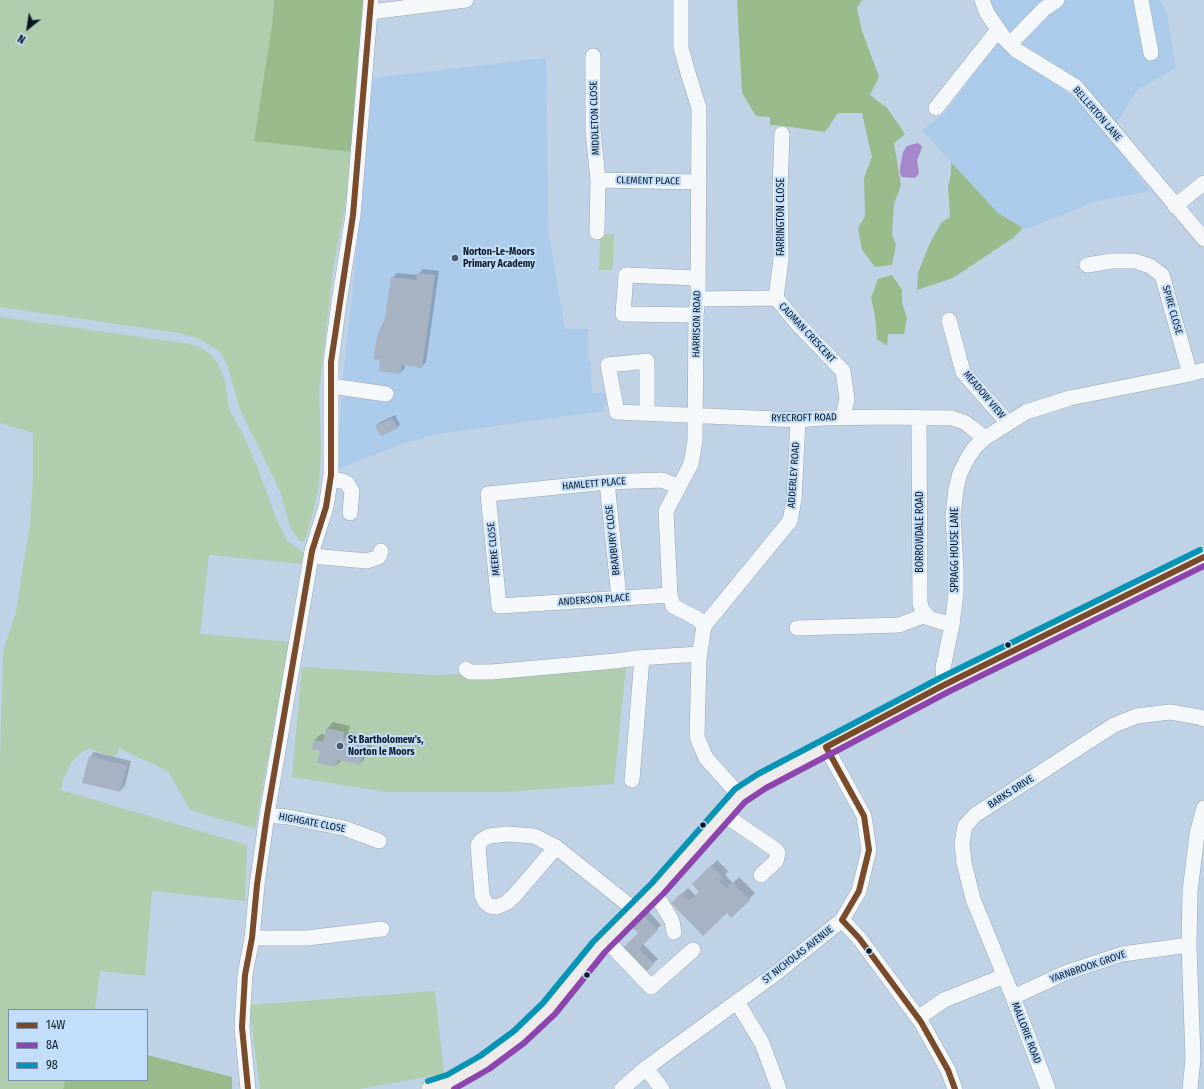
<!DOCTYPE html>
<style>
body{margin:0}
#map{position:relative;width:1204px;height:1089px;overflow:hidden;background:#bfd2e6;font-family:"Fira Sans Condensed",sans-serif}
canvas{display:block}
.legend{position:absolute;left:8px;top:1009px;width:140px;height:72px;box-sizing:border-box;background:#c2defb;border:1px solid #798fa5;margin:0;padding:5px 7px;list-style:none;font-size:12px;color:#0b1825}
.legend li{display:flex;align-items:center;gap:8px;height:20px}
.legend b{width:20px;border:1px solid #798fa5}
.north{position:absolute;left:8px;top:8px;width:40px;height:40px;-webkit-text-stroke:3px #c2defb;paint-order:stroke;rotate:210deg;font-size:11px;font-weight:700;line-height:16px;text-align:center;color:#0b1825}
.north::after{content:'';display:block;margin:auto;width:14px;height:18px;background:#0b1825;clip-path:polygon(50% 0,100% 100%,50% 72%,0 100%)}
</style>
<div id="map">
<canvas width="1204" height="1089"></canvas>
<ul class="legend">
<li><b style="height:5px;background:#7a4b2a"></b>14W</li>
<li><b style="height:5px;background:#8e44ad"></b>8A</li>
<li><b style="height:5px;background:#0293b5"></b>98</li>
</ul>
<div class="north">N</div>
</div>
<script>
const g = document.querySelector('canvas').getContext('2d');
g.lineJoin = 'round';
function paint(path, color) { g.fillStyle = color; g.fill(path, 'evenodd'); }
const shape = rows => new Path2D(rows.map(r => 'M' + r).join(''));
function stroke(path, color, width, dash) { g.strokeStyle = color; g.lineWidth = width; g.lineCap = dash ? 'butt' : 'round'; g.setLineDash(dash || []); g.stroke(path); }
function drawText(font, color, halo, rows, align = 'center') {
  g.font = font + ' "Fira Sans Condensed",sans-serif'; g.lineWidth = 4; g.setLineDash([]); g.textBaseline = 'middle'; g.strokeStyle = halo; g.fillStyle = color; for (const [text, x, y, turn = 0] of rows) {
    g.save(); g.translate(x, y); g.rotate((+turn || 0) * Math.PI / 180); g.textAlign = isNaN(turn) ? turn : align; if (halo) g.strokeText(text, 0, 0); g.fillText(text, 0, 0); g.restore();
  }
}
const built = shape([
 [982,0,1160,0,1167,14,1176,68,1137,90,1112,131,1076,87,1016,50],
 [996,43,1053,80,1089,112,1150,191,1097,201,1029,228,1023,228,998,213,922,130,945,113],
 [546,58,548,228,565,329,588,329,588,361,591,361,592,393,609,392,604,408,605,411,437,434,402,444,337,469,342,385,352,295,373,78]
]);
const green = shape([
 [0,0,274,0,272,25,353,152,347,197,333,269,319,392,321,448,319,485,312,517,304,542,300,541,290,527,280,491,240,409,227,364,218,350,197,338,178,333,0,307],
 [600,234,614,234,613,270,599,270],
 [0,317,189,344,200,347,212,356,218,364,225,381,229,409,242,432,257,466,277,521,287,541,307,555,305,564,209,555,200,634,289,642,255,829,190,810,168,771,118,748,118,754,109,756,89,748,81,753,71,763,63,779,61,790,247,845,245,901,152,891,145,976,100,971,95,1010,9,1010,9,1080,65,1080,63,1089,0,1089,0,763,3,652,16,612,30,524,33,478,33,433,0,423],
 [302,667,435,675,626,667,614,784,505,792,387,792,292,777],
 [435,991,444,1074,359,1089,260,1089,249,1005]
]);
const forest = shape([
 [274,0,364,0,353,152,254,141,272,25],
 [737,0,862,0,857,8,862,31,879,77,870,95,887,108,905,134,894,143,901,185,894,204,892,234,896,245,892,265,875,267,862,250,858,228,865,216,864,178,872,157,862,113,838,113,825,132,783,126,770,125,770,117,756,116,742,93],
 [951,162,998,213,1023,228,1013,238,953,278,917,290,918,273,929,245,941,223,950,217,948,187,951,174],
 [892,275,902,290,902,303,907,318,904,334,888,334,887,346,877,339,875,316,871,298,878,279],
 [147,1055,232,1077,232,1089,63,1089,65,1080,147,1080]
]);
const water = shape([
 [918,143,921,145,922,148,917,160,919,173,915,178,902,177,900,174,900,168,903,152,907,146]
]);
const shadow = shape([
 [423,269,439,271,426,362,421,367,405,364,405,368,400,373,386,318,392,278,397,273,418,275],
 [395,415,400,424,398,427,381,434,376,426,379,423],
 [333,722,350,726,348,732,373,737,371,751,360,764,342,760,336,766,314,740,321,734,326,735,327,729],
 [94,752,131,761,125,786,120,791,90,757],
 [717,860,728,871,725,875,733,883,739,877,755,893,731,916,727,912,672,903,688,888,696,896,700,891,693,884],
 [648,911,661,925,643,944,658,959,645,971,624,949,640,933,633,926]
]);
const building = shape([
 [417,273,435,275,422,368,402,365,400,374,379,371,380,360,373,359,378,333,385,318,391,277,416,280],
 [392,418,398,428,381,436,375,426],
 [326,728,344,732,343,738,368,744,365,758,362,758,360,765,338,760,336,767,317,763,320,751,312,749,314,740,323,742],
 [89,756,127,766,120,792,82,783],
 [711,865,723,878,719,881,726,888,732,882,750,900,731,918,727,913,703,936,671,903,681,893,689,901,699,892,692,884],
 [643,915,658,930,639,949,654,964,645,973,622,949,638,933,631,926]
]);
const minor = shape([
 [681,0,681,48,688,73,699,108,698,299,696,315,695,441,691,464,666,511,670,595,673,606,698,619,704,626],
 [982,0,987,13,1004,38,1016,50,1076,87,1204,239],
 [1141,0,1151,53],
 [370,12,466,0],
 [1010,44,1044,9,1057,0],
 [593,56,593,130,598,180,597,232],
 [936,108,998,30],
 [598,180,699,182],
 [1175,206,1204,183],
 [1087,265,1112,261,1135,261,1150,266,1162,275,1190,374],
 [776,298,781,259,780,188,782,134],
 [698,299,776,298,796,322,843,371,847,399,844,412,841,417],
 [696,315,623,314,626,275,698,278],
 [949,320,963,372,1008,423],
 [331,386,386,394],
 [647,412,647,361,608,365,617,412,798,420,821,418,885,417,952,418,964,422,971,427,985,438],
 [919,417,920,604,923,611,929,618,952,625],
 [330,479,342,481,347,483,352,491,350,513],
 [607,482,619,598],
 [312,556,367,561,379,557,381,551],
 [670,595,499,606,488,494,607,482,662,480,679,487],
 [797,628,899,625,926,615],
 [466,669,470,672,491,672,615,661,637,658,700,654],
 [944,685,943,668,952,625,956,593,956,570,953,516,956,489,960,473,967,459,975,447,985,438,1026,412,1070,398,1190,374,1204,370],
 [632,780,642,658],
 [740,796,706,758,697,737,699,658,704,626,790,521,794,499,798,420],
 [724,813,732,820,776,850,778,853,776,861,761,875],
 [267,815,288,817,344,828,379,841],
 [556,847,514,896,506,903,497,907,490,906,485,902,482,895,478,845,482,840,489,836,507,834,534,836,556,847,635,910],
 [653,893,662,904,672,921,674,932],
 [842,920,859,938,921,1022,948,1070,955,1089],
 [252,938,307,938,382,929],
 [606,940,651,987,693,950],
 [1013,997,1065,973,1122,954,1189,945],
 [737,1002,762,1043,779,1089],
 [918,1018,944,1000,1004,976],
 [646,1068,662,1089],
 [248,1089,242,1027,245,975,252,938,257,885,267,815,312,551,326,507,331,475,331,362,339,302,353,215,371,0],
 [622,1089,646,1068,775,974,842,920,859,891,869,850,864,816,826,747],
 [1048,1089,1013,997,973,899,964,863,962,843,965,826,975,815,1114,725,1137,716,1170,712,1199,717,1204,719],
 [1190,1089,1193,1059,1189,945,1190,892,1197,834,1204,808]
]);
const major = shape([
 [431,1089,450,1082,484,1063,519,1037,549,1008,599,947,658,888,740,796,762,781,944,685,1204,557]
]);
const bus1 = shape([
 [248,1089,242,1027,245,975,252,938,257,885,267,815,312,551,326,507,331,475,331,362,353,215,371,0],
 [955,1089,948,1070,921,1022,859,938,842,920,859,891,869,850,864,816,826,747,944,685,1204,557]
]);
const bus2 = shape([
 [454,1089,489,1069,524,1043,555,1014,605,952,664,893,745,802,766,788,948,692,1204,566]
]);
const bus3 = shape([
 [428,1081,447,1075,480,1056,514,1031,543,1003,593,942,652,883,735,789,758,774,940,678,1200,550]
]);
const markers = [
 [455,258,4,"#4a5969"],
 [1008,645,3.5,"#0b1825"],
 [340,746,4,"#4a5969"],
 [703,825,3.5,"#0b1825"],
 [869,951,3.5,"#0b1825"],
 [587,975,3.5,"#0b1825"]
];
const streetNames = [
 ["BELLERTON LANE",1097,114,49],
 ["MIDDLETON CLOSE",595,118,-92],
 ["CLEMENT PLACE",648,181,1],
 ["FARRINGTON CLOSE",781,217,-90],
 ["SPIRE CLOSE",1172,310,74],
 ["HARRISON ROAD",697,324,-89],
 ["CADMAN CRESCENT",807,333,47],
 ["MEADOW VIEW",984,395,50],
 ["RYECROFT ROAD",804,418,-1],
 ["ADDERLEY ROAD",794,475,-86],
 ["HAMLETT PLACE",594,484,-5],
 ["BORROWDALE ROAD",920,532,-90],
 ["BRADBURY CLOSE",613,540,-96],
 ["MEERE CLOSE",494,549,-96],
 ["SPRAGG HOUSE LANE",955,550,-90],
 ["ANDERSON PLACE",594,600,-4],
 ["BARKS DRIVE",1011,792,-33],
 ["HIGHGATE CLOSE",312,823,11],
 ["ST NICHOLAS AVENUE",798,955,-38],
 ["YARNBROOK GROVE",1088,967,-19],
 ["MALLORIE ROAD",1026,1033,69]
];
const poiNames = [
 ["Norton-Le-Moors",463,252],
 ["Primary Academy",463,264],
 ["St Bartholomew's,",348,740],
 ["Norton le Moors",348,752]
];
paint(built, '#accbeb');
paint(green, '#b0cead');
paint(forest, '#99bb8c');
paint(water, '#a687cb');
paint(shadow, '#0003');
paint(building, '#a7b2c3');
stroke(minor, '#97a6b6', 16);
stroke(major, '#a7a9aa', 20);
stroke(minor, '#f5f8fb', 15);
stroke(major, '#edecea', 19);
stroke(bus1, '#7a4b2a', 6);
stroke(bus2, '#8e44ad', 6);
stroke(bus3, '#0293b5', 6);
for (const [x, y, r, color] of markers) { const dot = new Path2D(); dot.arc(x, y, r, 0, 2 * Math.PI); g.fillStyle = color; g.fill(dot); stroke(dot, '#c2defb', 1.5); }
drawText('10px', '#0b1825', '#c2defb', streetNames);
drawText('bold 10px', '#0b1825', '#c2defb', poiNames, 'left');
</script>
